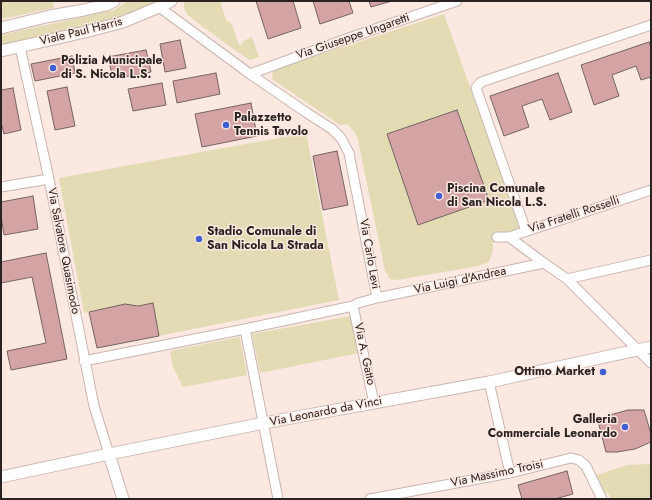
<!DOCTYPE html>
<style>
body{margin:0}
#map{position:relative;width:652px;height:500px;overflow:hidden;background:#fbe8e1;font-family:Jost,sans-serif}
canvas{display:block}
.frame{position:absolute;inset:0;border:2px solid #2a2321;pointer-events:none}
</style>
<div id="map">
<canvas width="652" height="500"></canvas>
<div class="frame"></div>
</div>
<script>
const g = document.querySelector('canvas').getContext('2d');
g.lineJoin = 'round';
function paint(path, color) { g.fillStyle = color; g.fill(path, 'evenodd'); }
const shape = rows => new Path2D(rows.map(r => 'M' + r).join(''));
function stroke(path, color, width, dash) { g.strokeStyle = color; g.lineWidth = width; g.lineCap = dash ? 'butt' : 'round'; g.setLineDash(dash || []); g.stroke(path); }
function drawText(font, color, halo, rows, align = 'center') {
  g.font = font + ' Jost,sans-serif'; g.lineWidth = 3; g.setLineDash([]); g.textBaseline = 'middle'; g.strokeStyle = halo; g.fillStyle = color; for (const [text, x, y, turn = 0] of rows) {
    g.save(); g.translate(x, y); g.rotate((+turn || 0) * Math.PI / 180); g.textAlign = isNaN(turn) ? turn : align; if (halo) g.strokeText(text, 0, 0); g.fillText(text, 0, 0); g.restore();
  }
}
const green = shape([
 [1,1,52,1,54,8,1,19],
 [127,1,164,1,156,6,95,25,1,47,1,35,114,10],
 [184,1,220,1,226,20,232,24,239,45,243,44,243,41,252,37,259,57,250,60,239,53,195,21,187,14,184,8],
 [444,14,520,227,497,237,493,244,493,250,489,262,478,266,397,280,390,279,385,271,358,140,355,133,347,124,340,125,272,79,273,70],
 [306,133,339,300,97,348,89,312,84,313,59,178],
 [351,316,359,353,260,373,252,334],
 [240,337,247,375,183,387,173,367,170,351],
 [651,464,651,499,611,499,608,493,605,493,597,475,627,465]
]);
const building = shape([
 [256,1,293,1,301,28,268,39,256,1],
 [313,1,349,1,353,13,320,24,313,1],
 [369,1,392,1,371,7,369,1],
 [180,40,186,68,165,72,160,44,180,40],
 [649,42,651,48,651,77,641,80,636,66,612,75,619,96,594,105,581,65,649,42],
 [146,50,151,72,113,79,108,57,146,50],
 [72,56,75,73,35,81,31,64,72,56],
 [216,73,220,94,177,103,173,81,216,73],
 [558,73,572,112,550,120,542,99,522,106,529,127,504,136,490,96,558,73],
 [162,83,166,105,133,111,128,89,162,83],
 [67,87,75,126,55,130,47,91,67,87],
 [13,88,21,130,4,134,1,122,1,90,13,88],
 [251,103,257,136,202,147,195,114,251,103],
 [457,110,489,200,418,225,387,134,457,110],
 [337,151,348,205,323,210,313,156,337,151],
 [33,196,38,229,4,235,1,216,1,202,33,196],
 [46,253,67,359,11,370,7,351,46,343,32,277,1,283,1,262,46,253],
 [153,303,159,336,97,348,89,312,125,304,138,306,153,303],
 [628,410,644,410,651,434,651,442,635,449,617,452,606,452,598,421,610,415,628,410],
 [567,471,573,494,555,499,522,499,518,485,567,471]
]);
const minor = shape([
 [20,47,49,179,94,406,109,454],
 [250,74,346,39,457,1],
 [1,187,49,179],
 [526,231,476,88,481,82,651,25],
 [497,237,509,237,651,190],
 [509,237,544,263,567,279,651,363],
 [567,279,651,260],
 [377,298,544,263],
 [353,306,374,403],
 [245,329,278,499],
 [84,361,245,329,353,306,358,303,377,298,360,210,349,153,341,138,332,129,307,113,250,74,159,7],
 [489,382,510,473],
 [370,499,510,473,571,458,579,460,586,466,602,499]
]);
const tertiary = shape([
 [1,28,50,16,84,10,106,5,114,1],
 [1,51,85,32,123,22,159,7,171,1],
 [109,454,123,499],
 [1,477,109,454,264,423,489,382,651,347]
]);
const markers = [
 [53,68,4,"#425fd2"],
 [226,125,4,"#425fd2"],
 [439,196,4,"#425fd2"],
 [199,239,4,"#425fd2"],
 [603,372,4,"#425fd2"],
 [625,427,4,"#425fd2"]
];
const streetNames = [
 ["Viale Paul Harris",81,32,-14],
 ["Via Giuseppe Ungaretti",353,37,-19],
 ["Via Fratelli Rosselli",574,215,-18],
 ["Via Salvatore Quasimodo",63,251,79],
 ["Via Carlo Levi",369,254,80],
 ["Via Luigi d'Andrea",460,281,-12],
 ["Via A. Gatto",364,354,78],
 ["Via Leonardo da Vinci",326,412,-11],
 ["Via Massimo Troisi",497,474,-12]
];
const poiNames = [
 ["Polizia Municipale",61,61],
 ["di S. Nicola L.S.",61,75],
 ["Palazzetto",234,118],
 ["Tennis Tavolo",234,132],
 ["Piscina Comunale",447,189],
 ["di San Nicola L.S.",447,203],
 ["Stadio Comunale di",207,232],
 ["San Nicola La Strada",207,246],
 ["Ottimo Market",595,372,"right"],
 ["Galleria",617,420,"right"],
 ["Commerciale Leonardo",617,434,"right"]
];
paint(green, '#e2dbb4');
paint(building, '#d4a3a4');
stroke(building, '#756363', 1);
stroke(minor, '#c8b6af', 11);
stroke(tertiary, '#c8b6af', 13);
stroke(minor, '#fff', 9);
stroke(tertiary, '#fff', 11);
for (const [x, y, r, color] of markers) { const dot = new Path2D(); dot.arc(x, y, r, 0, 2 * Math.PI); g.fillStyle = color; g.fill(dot); stroke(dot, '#fbe8e1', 1.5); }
drawText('12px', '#2a2321', '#fbe8e1', streetNames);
drawText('bold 12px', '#2a2321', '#fbe8e1', poiNames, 'left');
</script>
